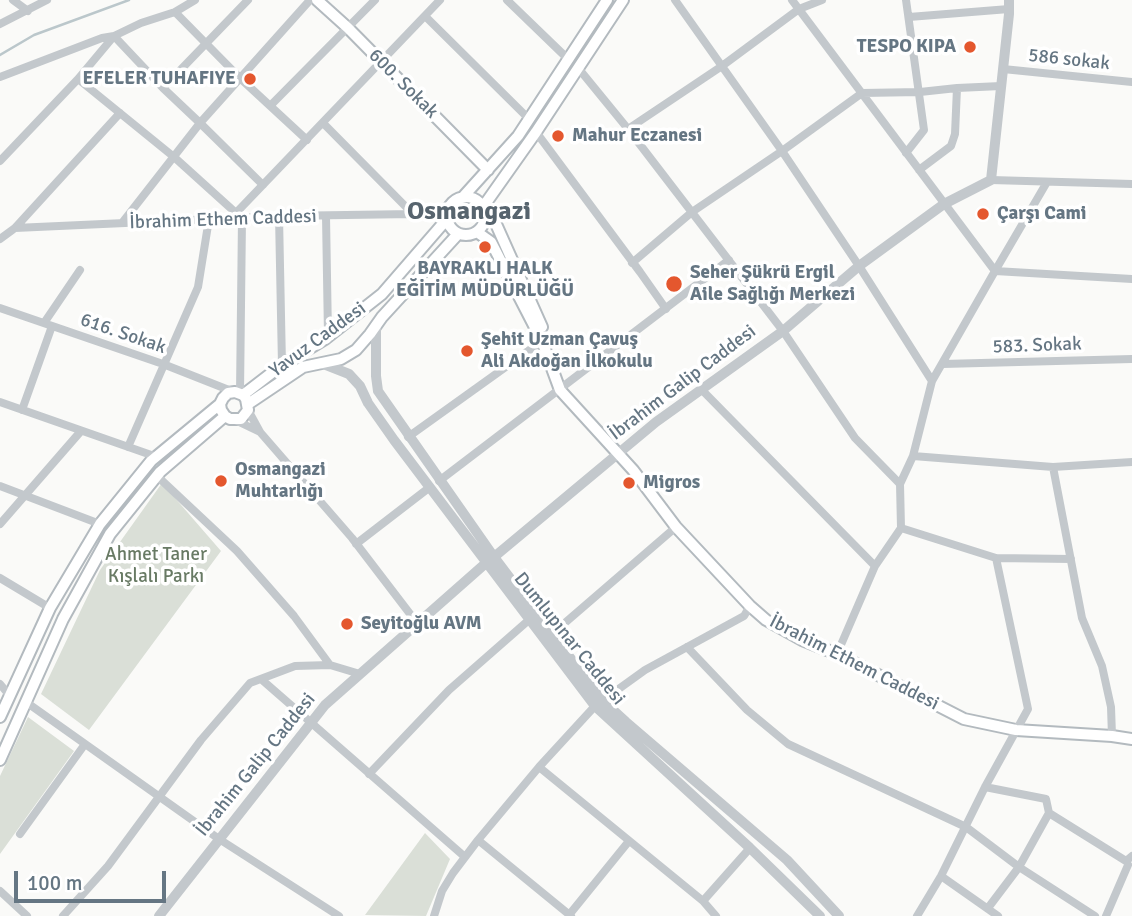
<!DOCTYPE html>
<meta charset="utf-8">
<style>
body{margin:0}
#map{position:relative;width:1132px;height:916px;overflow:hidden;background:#fafaf8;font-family:Signika,sans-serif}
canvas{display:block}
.scale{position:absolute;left:14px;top:871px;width:152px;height:32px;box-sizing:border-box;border:4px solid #657683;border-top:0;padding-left:9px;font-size:21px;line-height:24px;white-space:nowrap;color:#657683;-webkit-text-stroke:5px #fff;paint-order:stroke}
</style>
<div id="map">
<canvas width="1132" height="916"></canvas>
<div class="scale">100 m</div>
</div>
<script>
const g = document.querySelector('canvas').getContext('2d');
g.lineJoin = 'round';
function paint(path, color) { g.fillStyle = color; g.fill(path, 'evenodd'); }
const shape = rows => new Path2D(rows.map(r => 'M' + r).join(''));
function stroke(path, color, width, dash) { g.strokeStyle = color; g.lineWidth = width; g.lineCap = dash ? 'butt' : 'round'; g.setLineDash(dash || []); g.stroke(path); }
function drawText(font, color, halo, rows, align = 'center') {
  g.font = font + ' Signika,sans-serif'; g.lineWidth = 7; g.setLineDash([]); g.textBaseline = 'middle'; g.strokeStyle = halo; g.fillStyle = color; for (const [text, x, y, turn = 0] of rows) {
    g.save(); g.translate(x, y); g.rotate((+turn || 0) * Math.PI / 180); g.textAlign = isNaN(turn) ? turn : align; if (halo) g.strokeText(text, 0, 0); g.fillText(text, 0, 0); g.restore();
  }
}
const green = shape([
 [162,483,221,551,89,730,41,694,100,570],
 [28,717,74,751,0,854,0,776],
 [425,833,450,859,426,916,365,915]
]);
const stream = shape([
 [0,55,34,35,129,0]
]);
const minor = shape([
 [13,0,28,11],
 [507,0,568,59],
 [675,0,782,151,859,266,932,381],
 [906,0,924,130,906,153],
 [175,12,241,79,307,140],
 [425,16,529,119],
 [909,17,1009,9],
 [0,24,47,0],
 [1003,69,1132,82],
 [577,72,579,69,628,129,783,331,855,438,900,484,913,456,932,381,995,271,792,0],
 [0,77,102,38,114,36,141,23,175,12,195,0],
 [163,88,200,123,263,185],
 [271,105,375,0],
 [323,123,413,214],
 [628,129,722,66,799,9,822,0],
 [536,132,640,272,666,309],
 [0,161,78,79],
 [919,170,951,146,955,134,957,88],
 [991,180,1132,184],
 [1047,182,995,271,1132,279],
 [236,213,174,157,78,79,114,36,163,88,248,0],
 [234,215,440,0],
 [279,216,282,365],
 [326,216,328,336],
 [122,223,200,123,310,0],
 [15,228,120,113],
 [0,239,15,228,279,216,413,214,450,206],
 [632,263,692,212,782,151,862,93,920,92,957,88,1001,86],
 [0,308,163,364,234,392],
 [44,323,80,270],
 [943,364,1132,359],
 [701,389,875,566],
 [240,393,242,218],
 [0,402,157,457],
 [22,410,52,326],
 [248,410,260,432,352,538,417,623],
 [235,420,260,432],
 [408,437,542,341],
 [128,447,198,287,209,219],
 [913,456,1053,467,1132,462],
 [1053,467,1082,618,1102,666,1111,707,1112,736],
 [157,476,237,551,294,616,330,665],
 [439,481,729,260],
 [0,486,100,524],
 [0,524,81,431],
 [901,528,996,558,1071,559],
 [356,544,430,487],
 [0,578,50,608],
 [552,634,676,527],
 [687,647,747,710,788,744,966,827,1019,867,1095,916],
 [837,654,875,566,901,528,900,484],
 [261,679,465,857],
 [0,684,10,696],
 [26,702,219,839,339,916],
 [539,767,703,901,716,916],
 [369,774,449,690,530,619],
 [985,787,1046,799,1049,813,1126,861,1132,856],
 [20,834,85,744],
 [478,840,571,916],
 [941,876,998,916],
 [0,891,27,916],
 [703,901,750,848],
 [988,908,1019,867,1049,813],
 [569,915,629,841],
 [63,916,108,866,201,740,250,683,295,666,330,665,360,674],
 [434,916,442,891,453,873,478,840,539,767,595,706,645,670,744,616,750,606],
 [917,916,941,876,985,787,1028,709,996,558],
 [1106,916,1128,865]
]);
const tertiary = shape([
 [376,326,376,376,378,391,494,557,602,700,626,722,787,860,839,916],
 [321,363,349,374,360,386,368,403,394,440,595,706,750,848,820,916],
 [494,557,656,422,783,331,859,266,944,204,991,180,1009,14,1009,0],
 [159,916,325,705,486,563]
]);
const secondary = shape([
 [317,0,348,28,488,170],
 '447 216a19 19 0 1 1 38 0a19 19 0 1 1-38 0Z',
 [462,198,518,136,607,0],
 [483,207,536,132,623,0],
 [485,214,496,224,542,327],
 [477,232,491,242,542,341,560,390,633,470,676,527,750,606,766,620,802,640,837,654,964,719,1016,730,1112,736,1132,739],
 [243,395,282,365,325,339,382,294,447,219],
 [248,404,303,367,341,359,356,350,370,334,382,317,458,234],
 [0,717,50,608,100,524,151,461,220,404,223,398,228,393,235,392,243,395,246,399,248,410,241,419,230,419,225,416,221,410,220,404],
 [0,760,63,619,110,534,160,472,225,416]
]);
const markers = [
 [970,47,7,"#e4572e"],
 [250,79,7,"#e4572e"],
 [558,136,7,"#e4572e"],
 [983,214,7,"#e4572e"],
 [485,247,7,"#e4572e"],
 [674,284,9,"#e4572e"],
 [467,351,7,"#e4572e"],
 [221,481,7,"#e4572e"],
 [629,483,7,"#e4572e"],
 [347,624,7,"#e4572e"]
];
const poiNames = [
 ["TESPO KIPA",956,47,"right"],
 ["EFELER TUHAFIYE",236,79,"right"],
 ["Mahur Eczanesi",572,136],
 ["Çarşı Cami",997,214],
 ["BAYRAKLI HALK",485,269,"center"],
 ["EĞİTİM MÜDÜRLÜĞÜ",485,291,"center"],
 ["Seher Şükrü Ergil",690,273],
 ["Aile Sağlığı Merkezi",690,295],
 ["Şehit Uzman Çavuş",481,340],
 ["Ali Akdoğan İlkokulu",481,362],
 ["Osmangazi",235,470],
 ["Muhtarlığı",235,492],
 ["Migros",643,483],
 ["Seyitoğlu AVM",361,624]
];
const streetNames = [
 ["586 sokak",1069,60,6],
 ["600. Sokak",403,84,45],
 ["İbrahim Ethem Caddesi",223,220,-2],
 ["616. Sokak",123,334,19],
 ["Yavuz Caddesi",318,340,-36],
 ["583. Sokak",1037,346,-2],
 ["İbrahim Galip Caddesi",683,383,-37],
 ["Dumlupınar Caddesi",569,639,51],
 ["İbrahim Ethem Caddesi",854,663,27],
 ["İbrahim Galip Caddesi",256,765,-51]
];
const parkNames = [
 ["Ahmet Taner",156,555],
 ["Kışlalı Parkı",156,577]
];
const districtNames = [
 ["Osmangazi",469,212]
];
paint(green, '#dadfd7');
stroke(stream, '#bbc7cb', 2.5);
stroke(secondary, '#b3babf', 14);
stroke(minor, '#c3c8cc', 8);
stroke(tertiary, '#c3c8cc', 10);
stroke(secondary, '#fff', 10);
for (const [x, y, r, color] of markers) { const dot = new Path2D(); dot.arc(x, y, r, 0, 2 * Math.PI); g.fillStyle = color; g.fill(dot); stroke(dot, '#fff', 2.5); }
drawText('bold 19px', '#657683', '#fff', poiNames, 'left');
drawText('19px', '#657683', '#fff', streetNames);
drawText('19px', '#687a64', '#fff', parkNames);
drawText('bold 26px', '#57646e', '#fff', districtNames);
</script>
